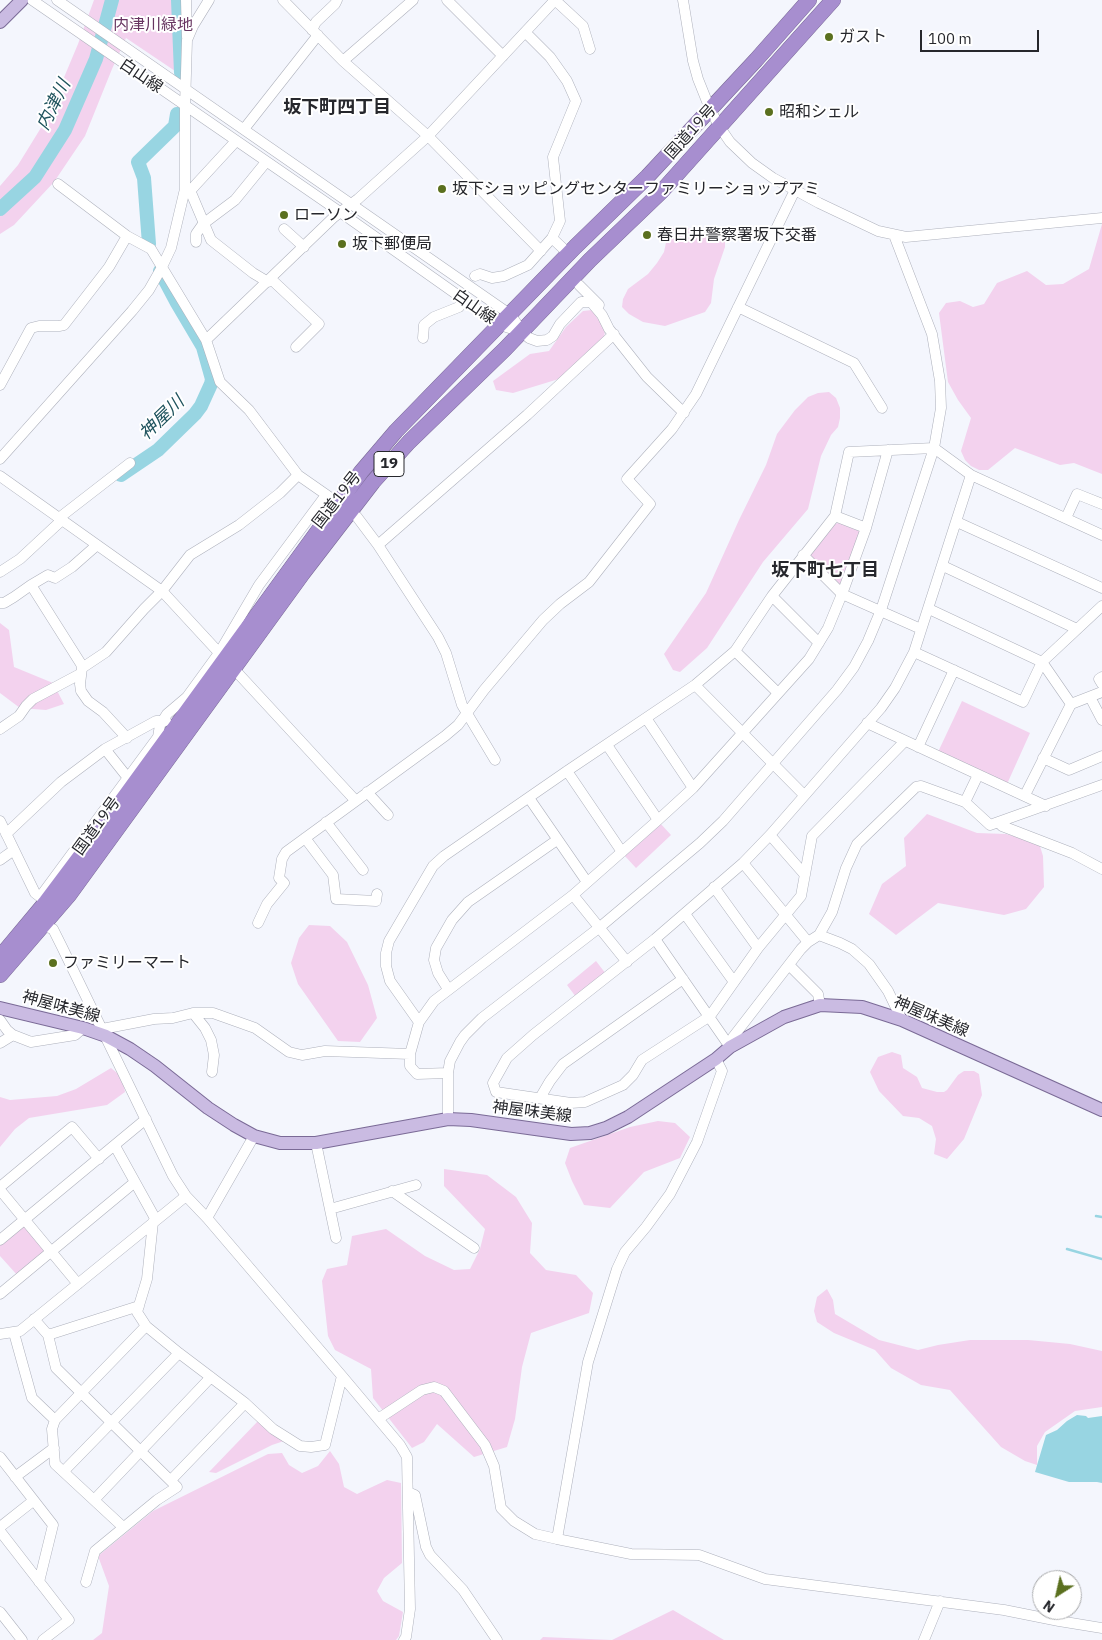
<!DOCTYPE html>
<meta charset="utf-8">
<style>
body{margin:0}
#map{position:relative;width:1102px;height:1640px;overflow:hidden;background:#f4f6fd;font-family:"IBM Plex Sans",sans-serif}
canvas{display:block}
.north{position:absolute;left:1032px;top:1570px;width:50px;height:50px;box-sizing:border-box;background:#fff;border:1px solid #a8a9ab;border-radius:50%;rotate:215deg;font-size:14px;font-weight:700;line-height:20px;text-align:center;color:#26272c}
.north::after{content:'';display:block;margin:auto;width:18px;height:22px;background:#5b701f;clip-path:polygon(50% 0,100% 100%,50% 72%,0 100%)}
.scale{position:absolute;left:920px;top:30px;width:119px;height:22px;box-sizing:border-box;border:2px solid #26272c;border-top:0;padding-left:6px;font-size:15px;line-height:18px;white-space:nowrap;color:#26272c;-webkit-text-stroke:4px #fff;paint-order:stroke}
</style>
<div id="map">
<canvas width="1102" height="1640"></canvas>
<div class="north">N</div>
<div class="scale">100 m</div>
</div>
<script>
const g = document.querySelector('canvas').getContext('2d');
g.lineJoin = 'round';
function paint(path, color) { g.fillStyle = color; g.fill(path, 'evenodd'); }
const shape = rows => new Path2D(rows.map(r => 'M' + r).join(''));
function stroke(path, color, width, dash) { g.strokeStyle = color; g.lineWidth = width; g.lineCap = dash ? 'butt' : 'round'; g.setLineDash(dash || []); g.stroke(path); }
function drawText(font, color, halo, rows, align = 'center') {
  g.font = font + ' "IBM Plex Sans","Noto Sans JP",sans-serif'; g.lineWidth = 4; g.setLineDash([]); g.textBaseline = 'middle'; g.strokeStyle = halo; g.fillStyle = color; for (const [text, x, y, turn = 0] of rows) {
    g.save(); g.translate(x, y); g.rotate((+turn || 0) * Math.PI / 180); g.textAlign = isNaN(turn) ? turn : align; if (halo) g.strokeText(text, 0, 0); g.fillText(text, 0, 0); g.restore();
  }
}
const green = shape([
 [94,0,176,0,178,37,178,73,126,38,112,69,85,136,54,182,14,225,0,234,0,186,18,165,47,118,78,44],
 [1102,224,1102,474,1074,463,1060,465,1015,448,988,470,979,470,971,466,965,460,961,451,971,418,958,400,948,382,939,313,946,303,960,301,973,307,984,304,997,283,1027,271,1046,285,1063,284,1089,269],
 [675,226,708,231,714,229,721,231,725,239,725,247,714,279,711,303,705,312,665,326,643,322,629,314,622,307,623,299,628,289,648,274,657,263,664,252,667,238],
 [592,310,605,330,604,339,562,378,513,393,496,390,493,381,530,354,549,351,566,327,583,311],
 [829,392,836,398,840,408,840,418,838,427,831,435,821,456,808,509,763,562,707,648,680,672,673,670,664,654,706,593,739,520,766,465,777,434,795,410,808,397,818,393],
 [838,523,860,528,862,531,842,585,839,585,809,556,835,524],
 [0,623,9,630,14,667,53,683,64,704,46,710,20,708,0,693],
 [962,701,1030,733,1007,784,938,752],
 [927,814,977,833,1006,834,1039,843,1043,856,1044,887,1026,909,1004,915,938,903,896,935,869,914,882,884,906,866,904,838],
 [660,823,671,835,636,868,624,855],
 [309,925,330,926,347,942,368,985,377,1018,360,1042,338,1041,298,984,291,963,299,938],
 [596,961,606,974,576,997,567,985],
 [892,1052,901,1055,903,1068,917,1077,922,1088,937,1092,944,1092,947,1090,958,1075,964,1071,974,1071,979,1074,982,1095,964,1139,947,1159,934,1154,936,1139,932,1126,919,1118,903,1116,879,1091,870,1072,878,1057],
 [111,1068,122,1077,125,1092,107,1105,29,1118,15,1129,0,1147,0,1097,10,1100,57,1096,76,1089],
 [658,1121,675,1123,690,1137,680,1158,644,1172,610,1208,584,1205,572,1181,565,1163,570,1148,630,1127],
 [444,1169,487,1175,516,1197,532,1223,530,1253,546,1270,576,1275,593,1293,589,1313,531,1333,522,1367,515,1419,507,1447,474,1457,437,1424,424,1442,412,1448,373,1398,371,1369,335,1350,328,1336,322,1281,327,1269,347,1265,352,1236,386,1229,425,1256,454,1270,470,1269,480,1249,485,1229,444,1186],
 [23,1227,26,1227,46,1250,18,1276,0,1256,0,1245],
 [827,1289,833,1300,835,1314,879,1340,918,1350,938,1345,970,1340,1028,1340,1070,1344,1102,1351,1102,1407,1075,1411,1045,1432,1037,1446,1037,1465,1025,1461,1001,1447,950,1390,921,1385,891,1368,875,1350,834,1333,817,1322,814,1311,817,1297],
 [259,1420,284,1441,272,1445,216,1473,209,1472],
 [330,1451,339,1464,344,1487,357,1494,387,1480,401,1483,402,1563,384,1578,377,1591,383,1601,403,1612,399,1636,396,1640,93,1640,102,1633,109,1586,98,1556,153,1511,268,1454,282,1453,289,1465,302,1473,318,1466],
 [673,1610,724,1640,540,1640,543,1637,612,1640]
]);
const water = shape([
 [1077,1415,1086,1416,1088,1418,1102,1416,1102,1483,1097,1482,1069,1482,1035,1472,1046,1435,1057,1430,1067,1421]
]);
const stream = shape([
 [1096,1216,1102,1217],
 [1067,1249,1102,1259]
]);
const river = shape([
 [178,0,181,73],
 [0,209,35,177,65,130,96,59,112,0],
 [149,244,144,178,138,162,175,126,177,114],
 [121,475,158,450,195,414,201,406,211,384,212,379,203,347,177,303,160,271]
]);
const minor = shape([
 [32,0,340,212,500,325,522,332],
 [57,0,511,315,522,332,529,338,537,341,547,340,553,336,560,324,581,302,591,302,602,315,609,329,647,377,684,413],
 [186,0,187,37],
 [283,0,343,61,428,136,541,251],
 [447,0,503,56],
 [555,0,583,26,590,49],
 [683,0,693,61,698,79,710,109,719,126,730,142,752,163,773,178,819,203,878,231,906,237,1102,218],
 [312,30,316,22,335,4,337,0],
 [343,61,413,0],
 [244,129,318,35],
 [58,184,127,236,151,249,206,340,220,382,249,410,298,475,331,498],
 [185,189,192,195,211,240,253,273,268,282],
 [189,192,236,141],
 [284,229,304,247],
 [552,238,569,254],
 [196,242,196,234,203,224,235,200,266,162],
 [475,276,480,274,492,278,504,276,528,265,552,238,560,221,553,157,576,101,567,81,550,57,525,32],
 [271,279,319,324,296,347],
 [579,285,599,305],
 [738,307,854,363,882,408],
 [423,338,424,325,434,317,459,307,464,300],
 [206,340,334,217,358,199,428,136,555,0],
 [0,385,31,328,39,326,59,326,64,325,109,267,127,236],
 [0,459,132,311,149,290,161,269,171,248,185,189,185,106,187,40,193,26,209,0],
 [0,476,162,591,355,800],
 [349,510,357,517,378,545,438,637,446,653,462,705,495,760],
 [835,516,866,528],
 [59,518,130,463],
 [1066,518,1077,494,1102,504],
 [957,522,1102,588],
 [378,545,527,415,614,334],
 [803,555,842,594,921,629],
 [943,566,1077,629],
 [0,572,20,559,62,520],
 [31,585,81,664,82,668,80,684,81,691,88,701,103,712,127,738],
 [772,596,819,643],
 [0,603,4,603,14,597,31,585,48,575,55,578,72,567,97,545],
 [929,609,1042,662,1071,704,1025,795],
 [735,651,778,693],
 [914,652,1023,702,1042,662,1102,606],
 [82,668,106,652,144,609,162,591,190,555,239,525,280,493,298,475],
 [1102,677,1099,679,1102,684],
 [695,685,804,795],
 [1090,697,1102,720],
 [1071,704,1102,692],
 [646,718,693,788],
 [867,723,1046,806],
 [0,729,19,716,26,706,33,699,80,674],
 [905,741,812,836,801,896,758,948,710,1016,642,1060,633,1075,623,1085,585,1102,571,1103,496,1092,493,1083,507,1058,533,1035,655,939,743,863,770,835,881,708,895,688,914,652,971,475],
 [607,745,658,820],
 [918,747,954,670],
 [105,749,128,778],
 [1043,758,1069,770,1102,756],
 [567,771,622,852],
 [367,792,388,815],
 [529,798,587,882],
 [965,802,978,775],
 [0,821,35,893,44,900],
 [326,822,363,870],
 [999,823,1002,826,1072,853,1102,869],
 [6,834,61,782,105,749,156,721,166,721],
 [770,835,805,875],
 [305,838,333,875,336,899,376,901,377,894],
 [0,860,14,850],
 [743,863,808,942],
 [714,887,758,948],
 [573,895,627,962],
 [40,897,158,737,160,725,167,714,187,697,219,653,259,585,326,495],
 [685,914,734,982],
 [258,923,267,904,284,883,279,878,282,859,286,852,445,736,458,725,484,690,543,620,560,604,589,582,650,504,627,479,672,429,696,394,795,190],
 [43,926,53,929,62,947,173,1176,186,1196,207,1218,342,1376,400,1445,407,1457,410,1609,406,1637,404,1640],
 [819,935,840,943,852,949,869,964,888,991,902,1020],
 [655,939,730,1047,733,1037,801,949,808,942,819,935,832,912,846,868,857,844,916,787,921,786,965,802,990,825,1102,785],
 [789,965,818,994,820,1005],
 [448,989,438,973,434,960,436,948,452,920,468,902,557,840],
 [193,1013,205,1028,211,1040,214,1055,212,1072],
 [0,1020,7,1030,13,1035,31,1042,75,1035,83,1028],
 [419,1022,390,981,386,966,386,953,389,941,433,866,444,856,567,771,695,685,735,651,772,596,835,516,849,452,934,448,971,475,1102,535],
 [102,1029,154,1019,173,1018,193,1013,213,1013,255,1028,289,1052,302,1055,325,1051,410,1054],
 [0,1043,13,1035],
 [716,1059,722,1071,697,1142,670,1194,646,1227,625,1252,617,1269,588,1362,557,1539,631,1554,699,1555,765,1579,1004,1610,1059,1621,1102,1628],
 [448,1073,417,1074,410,1066,410,1054,419,1022,434,1001,573,895,658,820,693,788,809,659,828,628,842,594,866,528,888,450],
 [540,1098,550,1081,563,1064,683,979],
 [448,1119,448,1073,450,1061,460,1042,465,1035,482,1018,600,927,700,843,723,821,837,690,854,667,868,641,881,610,934,448,941,408,940,381,932,334,894,235],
 [316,1143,336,1238],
 [115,1146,156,1220],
 [0,1187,72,1127,99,1159],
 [0,1190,78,1284],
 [392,1191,474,1248],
 [330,1209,416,1185],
 [207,1218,254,1136],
 [153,1222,147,1279,137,1312,146,1326,179,1353,245,1403,273,1429,300,1446,311,1447,325,1445,342,1376],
 [0,1240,146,1119],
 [0,1294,135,1182],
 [34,1319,48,1335,56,1368,177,1487,157,1500,95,1551,86,1582],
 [14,1333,32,1398,55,1420,52,1429,55,1464,123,1527],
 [0,1334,20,1331,186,1196],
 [48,1335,139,1306],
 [378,1419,422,1390,434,1387,444,1391,485,1445,494,1466,501,1508,514,1521,535,1534,557,1539],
 [55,1420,146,1326],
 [0,1457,53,1525,39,1582],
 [64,1471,179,1353],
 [15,1477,54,1448],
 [171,1480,245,1403],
 [408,1492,415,1495,426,1547,430,1555,463,1590,497,1640],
 [94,1500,211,1377],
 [0,1527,33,1501],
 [0,1531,69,1620,43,1640],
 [0,1612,22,1640],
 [924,1640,940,1601]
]);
const major = shape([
 [0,22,22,0],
 [0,1008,83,1028,106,1036,130,1049,155,1066,208,1108,234,1125,254,1136,280,1143,316,1143,448,1119,471,1120,571,1134,590,1133,606,1128,628,1117,716,1059,730,1047,784,1017,820,1005,862,1007,902,1020,1102,1110]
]);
const highway = shape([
 [0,957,46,902,118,806,361,472,396,431,575,247,647,177,756,60,809,0],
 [0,975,69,895,303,573,373,482,409,442,505,349,590,260,662,191,833,0]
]);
const markers = [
 [829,37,5,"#5b701f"],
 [769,112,5,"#5b701f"],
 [442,189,5,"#5b701f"],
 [284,215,5,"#5b701f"],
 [647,235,5,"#5b701f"],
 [342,244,5,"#5b701f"],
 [53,963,5,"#5b701f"]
];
const shields = [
 [389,464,30]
];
const shieldNames = [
 ["19",389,464]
];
const parkNames = [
 ["内津川緑地",153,25]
];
const poiNames = [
 ["ガスト",839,37],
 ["昭和シェル",779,112],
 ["坂下ショッピングセンターファミリーショップアミ",452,189],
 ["ローソン",294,215],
 ["春日井警察署坂下交番",657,235],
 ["坂下郵便局",352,244],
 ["ファミリーマート",63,963]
];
const streetNames = [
 ["白山線",141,76,34],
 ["国道19号",691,132,-48],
 ["白山線",474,307,35],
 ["国道19号",337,500,-52],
 ["国道19号",97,826,-54],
 ["神屋味美線",61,1007,15],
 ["神屋味美線",931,1017,23],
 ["神屋味美線",532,1112,7]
];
const waterNames = [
 ["内津川",54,105,-64],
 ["神屋川",162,418,-44]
];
const neighbourhoodNames = [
 ["坂下町四丁目",337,108],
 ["坂下町七丁目",825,571]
];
paint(green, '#f3d2ee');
paint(water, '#98d5e2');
stroke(stream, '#98d5e2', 2.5);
stroke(river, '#98d5e2', 14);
stroke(minor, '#aeb1bc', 11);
stroke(major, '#7a6a96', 14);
stroke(highway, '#7a6a96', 16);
stroke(minor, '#fff', 10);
stroke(major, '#cabbe2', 12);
stroke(highway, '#a78ecf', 15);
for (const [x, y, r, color] of markers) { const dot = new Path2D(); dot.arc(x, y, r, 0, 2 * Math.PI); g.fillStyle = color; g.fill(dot); stroke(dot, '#fff', 2); }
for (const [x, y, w] of shields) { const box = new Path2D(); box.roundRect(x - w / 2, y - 12.5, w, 25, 4); g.fillStyle = '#fff'; g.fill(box); stroke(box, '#26272c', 1); }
drawText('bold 15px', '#26272c', null, shieldNames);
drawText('16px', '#673561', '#fff', parkNames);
drawText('16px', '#26272c', '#fff', poiNames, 'left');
drawText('16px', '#26272c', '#fff', streetNames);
drawText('italic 18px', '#20545e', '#fff', waterNames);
drawText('bold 18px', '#26272c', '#fff', neighbourhoodNames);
</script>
